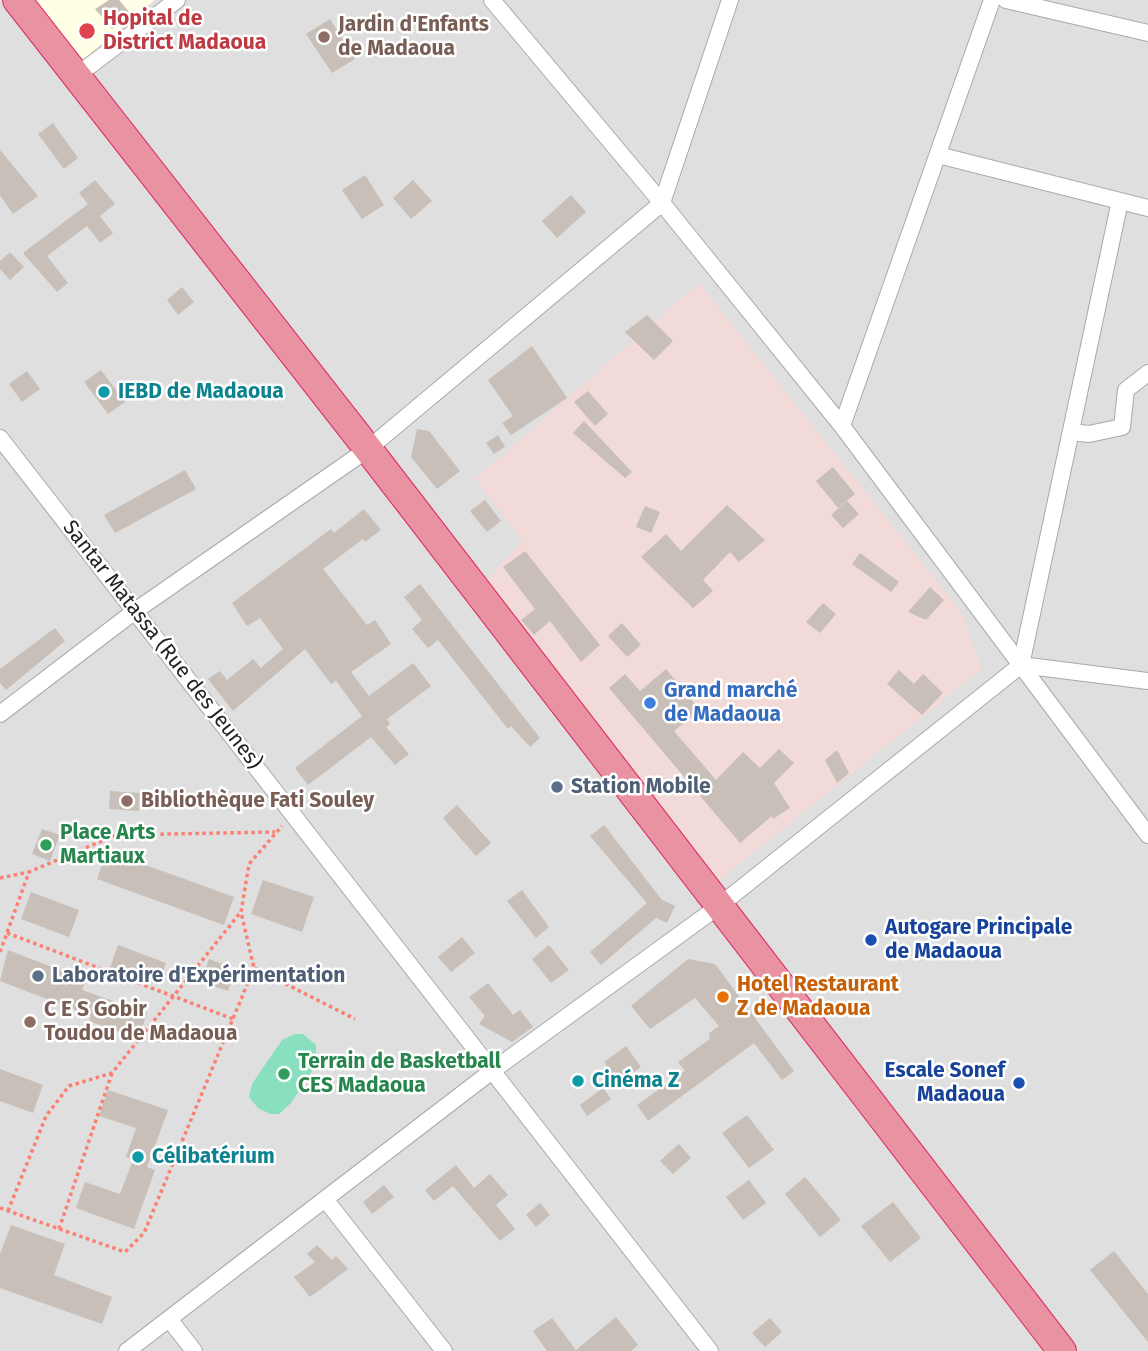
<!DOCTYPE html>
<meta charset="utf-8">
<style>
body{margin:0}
canvas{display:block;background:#f2efe9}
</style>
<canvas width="1148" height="1351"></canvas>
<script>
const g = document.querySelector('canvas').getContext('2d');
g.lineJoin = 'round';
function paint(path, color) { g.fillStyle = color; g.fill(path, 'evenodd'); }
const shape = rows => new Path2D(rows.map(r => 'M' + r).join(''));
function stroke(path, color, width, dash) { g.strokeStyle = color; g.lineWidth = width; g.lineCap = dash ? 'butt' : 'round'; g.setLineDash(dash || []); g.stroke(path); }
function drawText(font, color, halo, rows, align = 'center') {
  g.font = font + ' "Fira Sans",sans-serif'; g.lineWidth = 5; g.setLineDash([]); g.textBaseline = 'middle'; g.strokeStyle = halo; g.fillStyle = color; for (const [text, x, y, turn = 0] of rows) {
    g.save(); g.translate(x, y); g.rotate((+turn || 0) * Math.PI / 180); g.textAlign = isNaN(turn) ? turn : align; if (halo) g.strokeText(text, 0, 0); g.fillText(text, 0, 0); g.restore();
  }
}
const residential = shape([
 [0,0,1148,0,1148,1351,0,1351]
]);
const commercial = shape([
 [699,283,961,612,982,669,718,881,483,583,523,541,475,479]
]);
const education = shape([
 [32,0,155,0,80,62]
]);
const pitch = shape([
 [295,1034,303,1034,316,1045,316,1065,291,1103,279,1114,270,1114,258,1108,249,1097,252,1084,282,1040]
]);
const building = shape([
 [109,0,119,0,131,14,112,29,95,9],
 [330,19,355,59,332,73,306,34],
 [53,123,78,158,64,169,38,134],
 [0,150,38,196,13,214,0,195],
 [365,175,384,205,362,219,342,190],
 [95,180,115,204,100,216,113,233,100,243,87,226,47,256,68,283,57,292,23,253,88,204,79,193],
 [413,180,432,201,411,219,393,198],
 [571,195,586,212,557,238,542,221],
 [10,252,24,267,10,280,0,269,0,261],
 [182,287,194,302,178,315,167,300],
 [647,315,673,341,654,360,625,332],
 [532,346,567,398,511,435,502,423,513,416,488,380],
 [101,370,125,402,108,414,84,382],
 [27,371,40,389,22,402,9,384],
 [588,391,608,414,595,426,574,402],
 [584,421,632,472,625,478,573,433],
 [417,429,429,431,460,471,437,489,411,457],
 [498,435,505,447,494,454,486,443],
 [833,467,855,494,838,508,816,481],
 [185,470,196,489,115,533,104,515],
 [485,500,501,521,487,532,470,511],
 [847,501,859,514,843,528,831,515],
 [727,505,765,540,739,562,730,552,703,580,713,591,693,608,641,557,666,534,681,551],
 [645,506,660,512,651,533,636,527],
 [364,509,381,530,365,542,363,539,323,569,367,625,375,620,391,644,351,672,369,696,413,663,431,686,387,719,390,724,386,727,409,754,395,765,371,737,308,785,295,768,362,716,336,681,331,684,305,649,233,711,208,679,220,671,227,680,253,659,261,668,283,649,260,618,247,626,232,603,331,529,334,533],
 [525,551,600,645,581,662,550,621,534,635,521,620,535,609,503,567],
 [860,553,899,582,891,592,852,564],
 [420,584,540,738,530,747,511,726,508,729,438,640,428,648,412,629,422,620,404,597],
 [930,587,944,600,926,620,908,612],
 [823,603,836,614,820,633,806,622],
 [622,623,641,645,627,657,608,636],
 [55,628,65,641,6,690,0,683,0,669],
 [666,669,700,710,674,731,716,780,743,752,760,768,779,749,794,763,774,783,790,808,773,819,772,816,740,843,609,688,625,674,640,691],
 [899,670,914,684,923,674,943,693,922,715,887,684],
 [837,750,849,773,837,783,825,760],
 [110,791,140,793,139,811,109,809],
 [457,805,491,843,476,856,443,818],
 [604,825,662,900,675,906,667,923,656,918,601,965,590,952,647,903,590,836],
 [42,829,60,835,50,861,32,854],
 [107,851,234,897,224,925,97,879],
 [263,880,314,897,302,932,251,914],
 [522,890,549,927,536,938,507,901],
 [31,892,79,910,69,937,21,919],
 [462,937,475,953,451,972,438,957],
 [118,945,166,963,158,985,110,968],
 [549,945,569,970,551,983,532,959],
 [8,950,86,980,82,990,147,1013,138,1039,89,1021,91,1016,0,981],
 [209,959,236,969,228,991,201,982],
 [688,959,715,964,794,1071,782,1080,754,1043,648,1121,637,1105,685,1071,678,1062,710,1039,709,1033,719,1026,695,998,650,1029,631,1006],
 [488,983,513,1015,520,1010,533,1027,512,1042,479,1024,485,1016,469,997],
 [626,1046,641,1067,619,1083,604,1062],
 [0,1069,43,1085,33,1113,0,1101],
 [603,1088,611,1099,587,1116,580,1105],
 [108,1090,168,1110,147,1167,155,1170,134,1229,76,1208,85,1182,120,1194,133,1160,126,1157,136,1128,99,1116],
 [747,1115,774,1150,749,1168,722,1133],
 [679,1144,691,1158,673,1174,660,1161],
 [456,1165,474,1188,490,1174,508,1195,496,1205,515,1229,500,1241,453,1186,434,1201,425,1190],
 [805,1177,841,1220,820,1237,785,1194],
 [749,1180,766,1203,743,1220,726,1197],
 [384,1185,394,1197,372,1214,363,1202],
 [893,1202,921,1238,890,1262,861,1226],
 [540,1203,550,1215,536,1227,526,1215],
 [11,1225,65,1244,54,1275,112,1297,102,1324,0,1288,0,1254],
 [317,1245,332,1260,336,1256,348,1269,310,1297,294,1277,315,1262,307,1254],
 [1114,1251,1148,1294,1148,1342,1090,1270],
 [616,1317,638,1345,631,1351,547,1351,533,1331,552,1318,576,1350],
 [770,1318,782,1332,765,1347,752,1333]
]);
const path = shape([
 [0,878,29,872],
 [7,933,233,1019],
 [0,952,29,872,116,835,275,832],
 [254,968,355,1019],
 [0,1208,125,1252,144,1233,254,968,241,912,249,864,282,826],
 [8,1211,46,1116,69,1086,112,1073,240,913],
 [59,1229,112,1073]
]);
const street = shape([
 [492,0,662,203,842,426,1148,835],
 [1006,0,1148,33],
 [76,76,177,0],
 [938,155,1148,208],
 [842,426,992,0],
 [1071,432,1089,434,1122,427,1126,390,1148,373],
 [0,438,710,1351],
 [1021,665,1148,681],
 [0,714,135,611,368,449,662,203,730,0],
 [325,1199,444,1351],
 [169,1319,194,1351],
 [127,1351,492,1071,719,906,1021,665,1120,201]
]);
const highway = shape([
 [17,0,368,449,1062,1351]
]);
const markers = [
 [87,31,9,"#e0444e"],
 [324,37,7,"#8d6e63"],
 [104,392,7,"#0f9aa8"],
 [650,703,7,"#3f7fe0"],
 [557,787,7,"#5c6f8a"],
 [127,801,7,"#8d6e63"],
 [46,845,7,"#2e9e5b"],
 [871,940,7,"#1a4fb4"],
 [38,976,7,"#5c6f8a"],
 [723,997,7,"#e8710a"],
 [30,1022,7,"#8d6e63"],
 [284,1074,7,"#2e9e5b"],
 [578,1081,7,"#0f9aa8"],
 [1019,1083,7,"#1a4fb4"],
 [138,1157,7,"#0f9aa8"]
];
const healthNames = [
 ["Hopital de",103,19],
 ["District Madaoua",103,43]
];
const educationNames = [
 ["Jardin d'Enfants",338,25],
 ["de Madaoua",338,49],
 ["Bibliothèque Fati Souley",141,801],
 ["C E S Gobir",44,1010],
 ["Toudou de Madaoua",44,1034]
];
const cultureNames = [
 ["IEBD de Madaoua",118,392],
 ["Cinéma Z",592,1081],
 ["Célibatérium",152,1157]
];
const streetNames = [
 ["Santar Matassa (Rue des Jeunes)",162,645,52]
];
const shopNames = [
 ["Grand marché",664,691],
 ["de Madaoua",664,715]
];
const serviceNames = [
 ["Station Mobile",571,787],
 ["Laboratoire d'Expérimentation",52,976]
];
const leisureNames = [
 ["Place Arts",60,833],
 ["Martiaux",60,857],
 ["Terrain de Basketball",298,1062],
 ["CES Madaoua",298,1086]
];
const transitNames = [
 ["Autogare Principale",885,928],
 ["de Madaoua",885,952],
 ["Escale Sonef",1005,1071,"right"],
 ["Madaoua",1005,1095,"right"]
];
const foodNames = [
 ["Hotel Restaurant",737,985],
 ["Z de Madaoua",737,1009]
];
paint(residential, '#e0dfdf');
paint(commercial, '#f2dad9');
paint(education, '#ffffe5');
paint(pitch, '#88e0be');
paint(building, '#c7bfb8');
stroke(street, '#a9a9a9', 18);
stroke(highway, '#dc2a67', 30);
stroke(path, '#fa8072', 3.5, [3.5, 3.5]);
stroke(street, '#fff', 16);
stroke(highway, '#e892a2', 28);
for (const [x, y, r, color] of markers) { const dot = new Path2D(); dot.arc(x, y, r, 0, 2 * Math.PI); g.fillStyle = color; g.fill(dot); stroke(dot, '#fff', 2.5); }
drawText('bold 21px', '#be3a42', '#fff', healthNames, 'left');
drawText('bold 21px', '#785e54', '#fff', educationNames, 'left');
drawText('bold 21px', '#0d838f', '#fff', cultureNames, 'left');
drawText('21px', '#222', '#fff', streetNames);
drawText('bold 21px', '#366cbe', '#fff', shopNames, 'left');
drawText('bold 21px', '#4e5e75', '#fff', serviceNames, 'left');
drawText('bold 21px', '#27864d', '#fff', leisureNames, 'left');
drawText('bold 21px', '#164399', '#fff', transitNames, 'left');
drawText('bold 21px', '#c56008', '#fff', foodNames, 'left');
</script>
